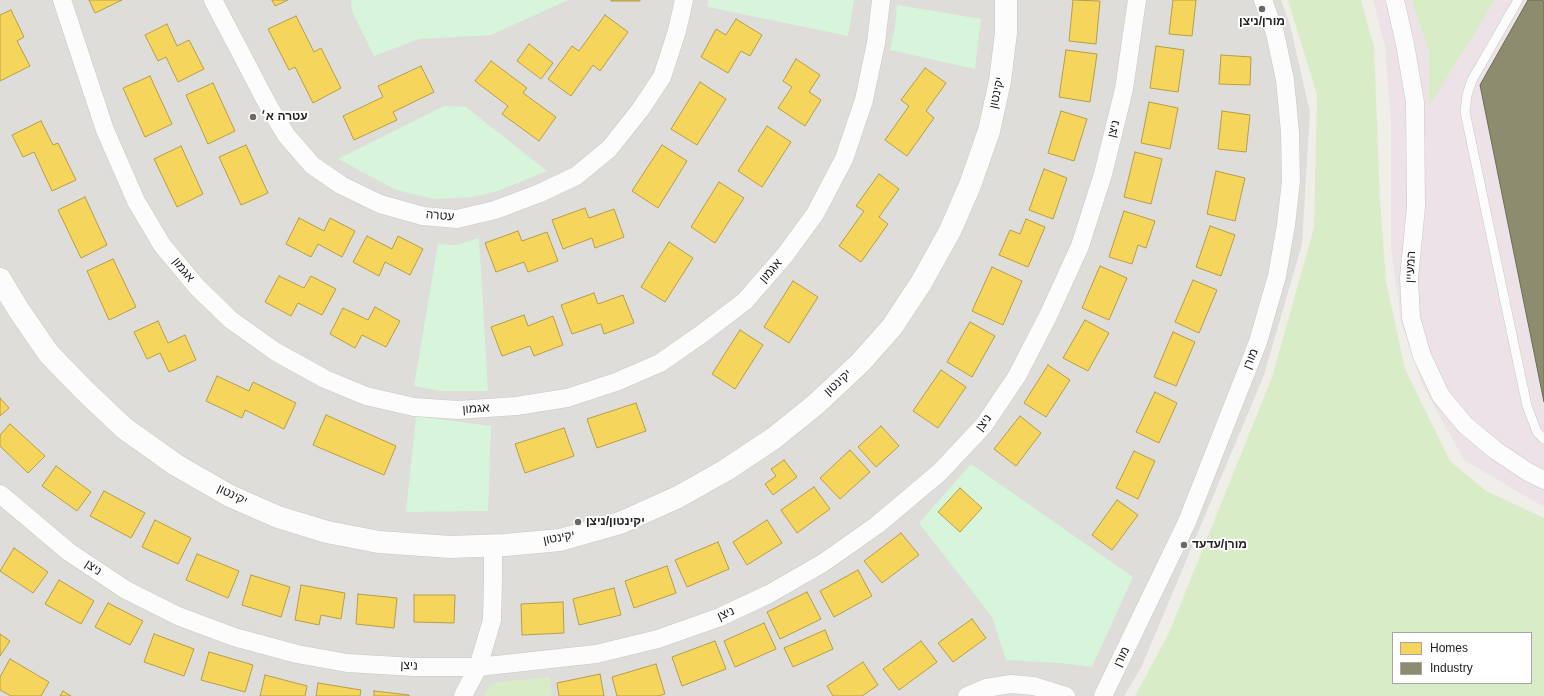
<!DOCTYPE html>
<meta charset="utf-8">
<style>
body{margin:0}
#map{position:relative;width:1544px;height:696px;overflow:hidden;background:#efeee9;font-family:Helvetica,sans-serif}
canvas{display:block}
.legend{position:absolute;left:1392px;top:632px;width:140px;height:52px;box-sizing:border-box;background:#fff;border:1px solid #a6a6a6;margin:0;padding:5px 7px;list-style:none;font-size:12px;color:#212121}
.legend li{display:flex;align-items:center;gap:8px;height:20px}
.legend b{width:20px;border:1px solid #a6a6a6}
</style>
<div id="map">
<canvas width="1544" height="696"></canvas>
<ul class="legend">
<li><b style="height:11px;background:#f6d55c"></b>Homes</li>
<li><b style="height:11px;background:#8c8c6e"></b>Industry</li>
</ul>
</div>
<script>
const g = document.querySelector('canvas').getContext('2d');
g.lineJoin = 'round';
function paint(path, color) { g.fillStyle = color; g.fill(path, 'evenodd'); }
const shape = rows => new Path2D(rows.map(r => 'M' + r).join(''));
function stroke(path, color, width, dash) { g.strokeStyle = color; g.lineWidth = width; g.lineCap = dash ? 'butt' : 'round'; g.setLineDash(dash || []); g.stroke(path); }
function drawText(font, color, halo, rows, align = 'center') {
  g.font = font + ' Helvetica,Heebo,sans-serif'; g.lineWidth = 4; g.setLineDash([]); g.textBaseline = 'middle'; g.strokeStyle = halo; g.fillStyle = color; for (const [text, x, y, turn = 0] of rows) {
    g.save(); g.translate(x, y); g.rotate((+turn || 0) * Math.PI / 180); g.textAlign = isNaN(turn) ? turn : align; if (halo) g.strokeText(text, 0, 0); g.fillText(text, 0, 0); g.restore();
  }
}
const residential = shape([
 [0,0,1281,0,1290,25,1310,112,1302,244,1264,375,1141,668,1124,696,0,696]
]);
const industrial = shape([
 [1373,0,1544,0,1544,507,1464,460,1422,384,1401,321,1391,247,1391,123,1385,46]
]);
const grass = shape([
 [1288,0,1361,0,1374,47,1380,201,1386,281,1405,369,1450,461,1486,491,1544,518,1544,696,1135,696,1169,633,1272,377,1314,228,1317,95],
 [1393,633,1531,633,1531,683,1393,683],
 [1412,0,1495,0,1429,106,1429,52],
 [550,677,552,696,483,696,489,686,499,682]
]);
const park = shape([
 [351,0,568,0,491,35,419,39,374,56,352,11],
 [708,0,854,0,848,36,708,7],
 [897,5,981,19,975,69,890,50,895,27],
 [444,106,466,107,547,171,498,191,473,197,434,199,396,190,338,159],
 [479,238,488,391,441,391,414,386,438,244,456,245],
 [416,416,491,426,488,511,406,512],
 [971,464,1133,577,1092,667,1060,663,1006,660,992,617,919,523]
]);
const homes = shape([
 [89,0,122,0,95,13,89,0],
 [272,0,288,0,275,6,272,0],
 [611,0,640,0,640,1,611,1,611,0],
 [1073,0,1100,1,1096,44,1069,41,1073,0],
 [1173,0,1196,0,1192,36,1169,34,1173,0],
 [11,10,24,37,17,41,30,66,0,81,0,15,11,10],
 [605,15,628,32,600,71,593,65,571,96,548,79,572,46,579,51,605,15],
 [296,16,314,52,321,48,341,88,313,103,295,67,289,70,268,29,296,16],
 [736,19,762,35,750,56,741,51,728,73,701,57,716,29,726,35,736,19],
 [167,24,177,46,189,40,204,69,178,82,166,57,158,61,145,35,167,24],
 [529,44,553,63,541,79,517,61,529,44],
 [1156,46,1184,50,1178,92,1150,88,1156,46],
 [1066,50,1097,54,1090,102,1059,97,1066,50],
 [1221,55,1251,57,1250,85,1219,84,1221,55],
 [796,59,820,75,809,92,821,100,805,126,778,108,792,87,783,81,796,59],
 [491,61,527,88,523,93,556,117,539,141,502,114,508,106,475,81,491,61],
 [421,66,434,92,393,112,397,120,354,140,343,116,383,97,378,86,421,66],
 [925,68,946,83,926,111,934,118,907,156,885,140,909,106,901,100,925,68],
 [150,76,172,124,145,137,123,88,150,76],
 [700,82,726,99,697,145,671,129,700,82],
 [213,83,235,131,208,144,186,95,213,83],
 [1149,102,1178,108,1170,149,1141,143,1149,102],
 [1061,111,1087,119,1074,161,1048,153,1061,111],
 [1222,111,1250,115,1246,152,1218,149,1222,111],
 [41,121,53,145,58,143,76,180,52,191,34,152,23,157,12,135,41,121],
 [767,126,791,142,762,187,738,171,767,126],
 [246,145,268,193,241,205,219,157,246,145],
 [662,145,687,161,658,208,632,191,662,145],
 [181,146,203,194,177,207,154,159,181,146],
 [1135,152,1162,159,1151,204,1124,197,1135,152],
 [1044,169,1067,178,1053,219,1029,210,1044,169],
 [1216,171,1245,178,1235,221,1207,214,1216,171],
 [879,174,899,189,879,217,888,224,861,262,839,246,864,211,856,206,879,174],
 [719,182,744,198,715,243,691,227,719,182],
 [85,197,107,245,81,258,58,210,85,197],
 [585,208,589,218,614,209,624,237,595,248,592,238,563,249,552,220,585,208],
 [1124,211,1155,221,1146,248,1138,245,1132,264,1109,257,1124,211],
 [299,218,324,231,330,218,355,231,342,257,318,244,311,257,286,244,299,218],
 [1026,219,1045,227,1028,267,999,255,1010,230,1020,234,1026,219],
 [1210,226,1235,235,1221,276,1196,267,1210,226],
 [518,231,522,241,547,232,558,261,528,272,524,262,496,272,485,243,518,231],
 [367,236,392,249,398,236,423,249,410,275,385,262,379,276,353,262,367,236],
 [669,242,693,258,665,302,641,287,669,242],
 [113,259,136,307,109,320,87,271,113,259],
 [1100,266,1127,278,1109,320,1082,308,1100,266],
 [992,267,1022,281,1003,325,972,311,992,267],
 [279,276,304,288,311,276,336,289,322,315,298,303,291,316,265,302,279,276],
 [1193,280,1217,290,1199,333,1175,322,1193,280],
 [793,281,818,297,789,343,764,327,793,281],
 [594,293,598,304,623,295,634,323,604,334,601,324,572,334,561,305,594,293],
 [375,307,400,321,386,347,362,335,355,348,330,334,343,308,368,320,375,307],
 [524,315,528,326,553,316,563,345,534,356,530,346,502,356,491,327,524,315],
 [1085,320,1109,333,1088,371,1063,358,1085,320],
 [158,321,168,343,185,335,196,360,169,372,160,353,147,359,134,332,158,321],
 [970,322,995,336,972,377,947,362,970,322],
 [740,330,763,345,735,389,712,374,740,330],
 [1173,332,1195,342,1176,386,1154,377,1173,332],
 [1048,365,1070,380,1046,417,1024,403,1048,365],
 [941,370,966,387,938,428,913,411,941,370],
 [217,376,249,391,253,382,296,403,284,429,245,410,242,418,206,401,217,376],
 [1155,392,1177,403,1159,443,1136,432,1155,392],
 [0,398,9,408,0,416,0,398],
 [636,403,646,431,597,448,587,419,636,403],
 [326,415,396,446,384,475,313,445,326,415],
 [1020,416,1041,433,1016,466,994,449,1020,416],
 [10,424,45,456,28,473,0,446,0,435,10,424],
 [881,426,899,446,876,467,858,447,881,426],
 [564,428,574,456,525,473,515,444,564,428],
 [850,450,870,472,840,499,820,478,850,450],
 [1134,451,1155,461,1138,499,1116,488,1134,451],
 [784,460,797,477,773,495,765,484,776,476,771,469,784,460],
 [56,466,91,492,77,511,42,486,56,466],
 [814,487,830,509,797,533,781,510,814,487],
 [960,488,982,508,960,532,938,512,960,488],
 [104,491,145,513,131,538,90,516,104,491],
 [1117,500,1138,515,1112,550,1092,535,1117,500],
 [155,520,191,538,178,564,142,547,155,520],
 [767,520,782,543,747,565,733,542,767,520],
 [901,533,919,555,882,583,864,561,901,533],
 [718,542,729,569,687,587,675,560,718,542],
 [14,548,48,572,33,593,0,571,14,548],
 [197,554,239,571,228,598,186,580,197,554],
 [667,566,676,593,634,608,625,581,667,566],
 [858,570,872,596,834,617,820,591,858,570],
 [251,575,290,587,281,617,242,605,251,575],
 [59,580,94,601,81,624,45,604,59,580],
 [301,585,345,593,341,619,321,615,319,625,295,620,301,585],
 [614,588,621,615,579,625,573,599,614,588],
 [807,592,821,619,780,639,767,612,807,592],
 [358,594,397,598,394,628,356,624,358,594],
 [414,595,455,595,454,623,414,622,414,595],
 [563,602,564,633,522,635,521,604,563,602],
 [108,603,143,621,130,645,95,627,108,603],
 [972,619,986,638,953,662,938,643,972,619],
 [764,623,776,649,735,667,724,641,764,623],
 [825,630,833,649,793,667,784,648,825,630],
 [0,634,10,641,0,656,0,634],
 [154,634,194,649,184,676,144,662,154,634],
 [715,641,726,669,682,686,672,657,715,641],
 [921,641,937,662,899,690,883,669,921,641],
 [209,652,253,665,245,692,201,680,209,652],
 [10,659,49,682,41,696,11,696,0,690,0,677,10,659],
 [863,662,878,685,862,696,833,696,827,686,863,662],
 [656,664,665,694,658,696,617,696,612,677,656,664],
 [600,674,604,696,559,696,557,683,600,674],
 [265,675,307,686,305,696,260,696,265,675],
 [318,683,361,690,360,696,316,696,318,683],
 [63,691,71,696,60,696,63,691],
 [374,691,409,695,409,696,374,696,374,691]
]);
const industry = shape([
 [1528,0,1543,0,1544,4,1544,402,1480,85,1528,0]
]);
const service = shape([
 [1518,0,1472,80,1467,95,1465,112,1527,406,1537,432,1544,439]
]);
const minor = shape([
 [62,0,105,130,136,201,162,245,197,287,231,320,276,352,325,379,366,396,414,407,458,410,516,406,567,398,616,382,660,363,703,333,745,301,785,255,815,214,844,159,864,100,876,43,881,0],
 [213,0,268,105,286,135,312,165,341,185,380,204,423,216,457,219,495,210,540,193,576,176,609,149,640,110,662,77,677,31,684,0],
 [1395,0,1405,44,1415,102,1416,207,1409,278,1411,318,1422,356,1441,396,1465,425,1495,450,1528,472,1544,480],
 [0,494,69,552,126,590,178,616,234,637,297,654,347,663,414,667,478,667,596,654,658,639,720,617,769,594,823,563,877,525,940,472,984,425,1017,376,1048,316,1080,246,1103,174,1124,89,1137,0],
 [463,696,478,667,492,620,493,579,493,546],
 [967,696,986,688,1011,684,1034,686,1066,696],
 [1103,696,1187,522,1258,342,1277,276,1286,225,1291,181,1290,132,1285,80,1275,33,1263,0]
]);
const tertiary = shape([
 [0,279,18,309,49,354,84,390,124,428,176,465,230,496,278,517,327,532,379,542,451,547,505,545,560,540,620,523,678,497,726,470,774,438,815,405,860,363,892,327,921,283,950,231,970,185,989,131,1000,81,1006,33,1006,0]
]);
const markers = [
 [1262,9,4,"#696967"],
 [253,117,4,"#696967"],
 [578,522,4,"#696967"],
 [1184,545,4,"#696967"]
];
const poiNames = [
 ["מורן/ניצן",1262,22,"center"],
 ["עטרה א׳",261,117],
 ["יקינטון/ניצן",586,522],
 ["מורן/עדעד",1192,545]
];
const streetNames = [
 ["יקינטון",997,93,-78],
 ["ניצן",1114,129,-76],
 ["עטרה",440,216,5],
 ["המעיין",1411,267,-87],
 ["אגמון",183,270,51],
 ["אגמון",771,271,-49],
 ["מורן",1251,359,-68],
 ["יקינטון",838,383,-43],
 ["אגמון",476,409,-4],
 ["ניצן",984,423,-52],
 ["יקינטון",232,495,26],
 ["יקינטון",559,538,-11],
 ["ניצן",93,568,34],
 ["ניצן",726,614,-24],
 ["מורן",1122,657,-64],
 ["ניצן",409,666,2]
];
paint(residential, '#deddda');
paint(industrial, '#ece2e7');
paint(grass, '#d8edc7');
paint(park, '#d7f5da');
paint(homes, '#f6d55c');
stroke(homes, '#b69f4a', 1);
paint(industry, '#8c8c6e');
stroke(industry, '#6c6c57', 1);
stroke(service, '#c8c8c5', 10);
stroke(minor, '#c8c8c5', 19);
stroke(tertiary, '#c8c8c5', 23);
stroke(service, '#fdfcfc', 9);
stroke(minor, '#fdfcfc', 18);
stroke(tertiary, '#fdfcfc', 22);
for (const [x, y, r, color] of markers) { const dot = new Path2D(); dot.arc(x, y, r, 0, 2 * Math.PI); g.fillStyle = color; g.fill(dot); stroke(dot, '#fff', 1.5); }
drawText('bold 12px', '#212121', '#fff', poiNames, 'left');
drawText('12px', '#212121', '#fff', streetNames);
</script>
